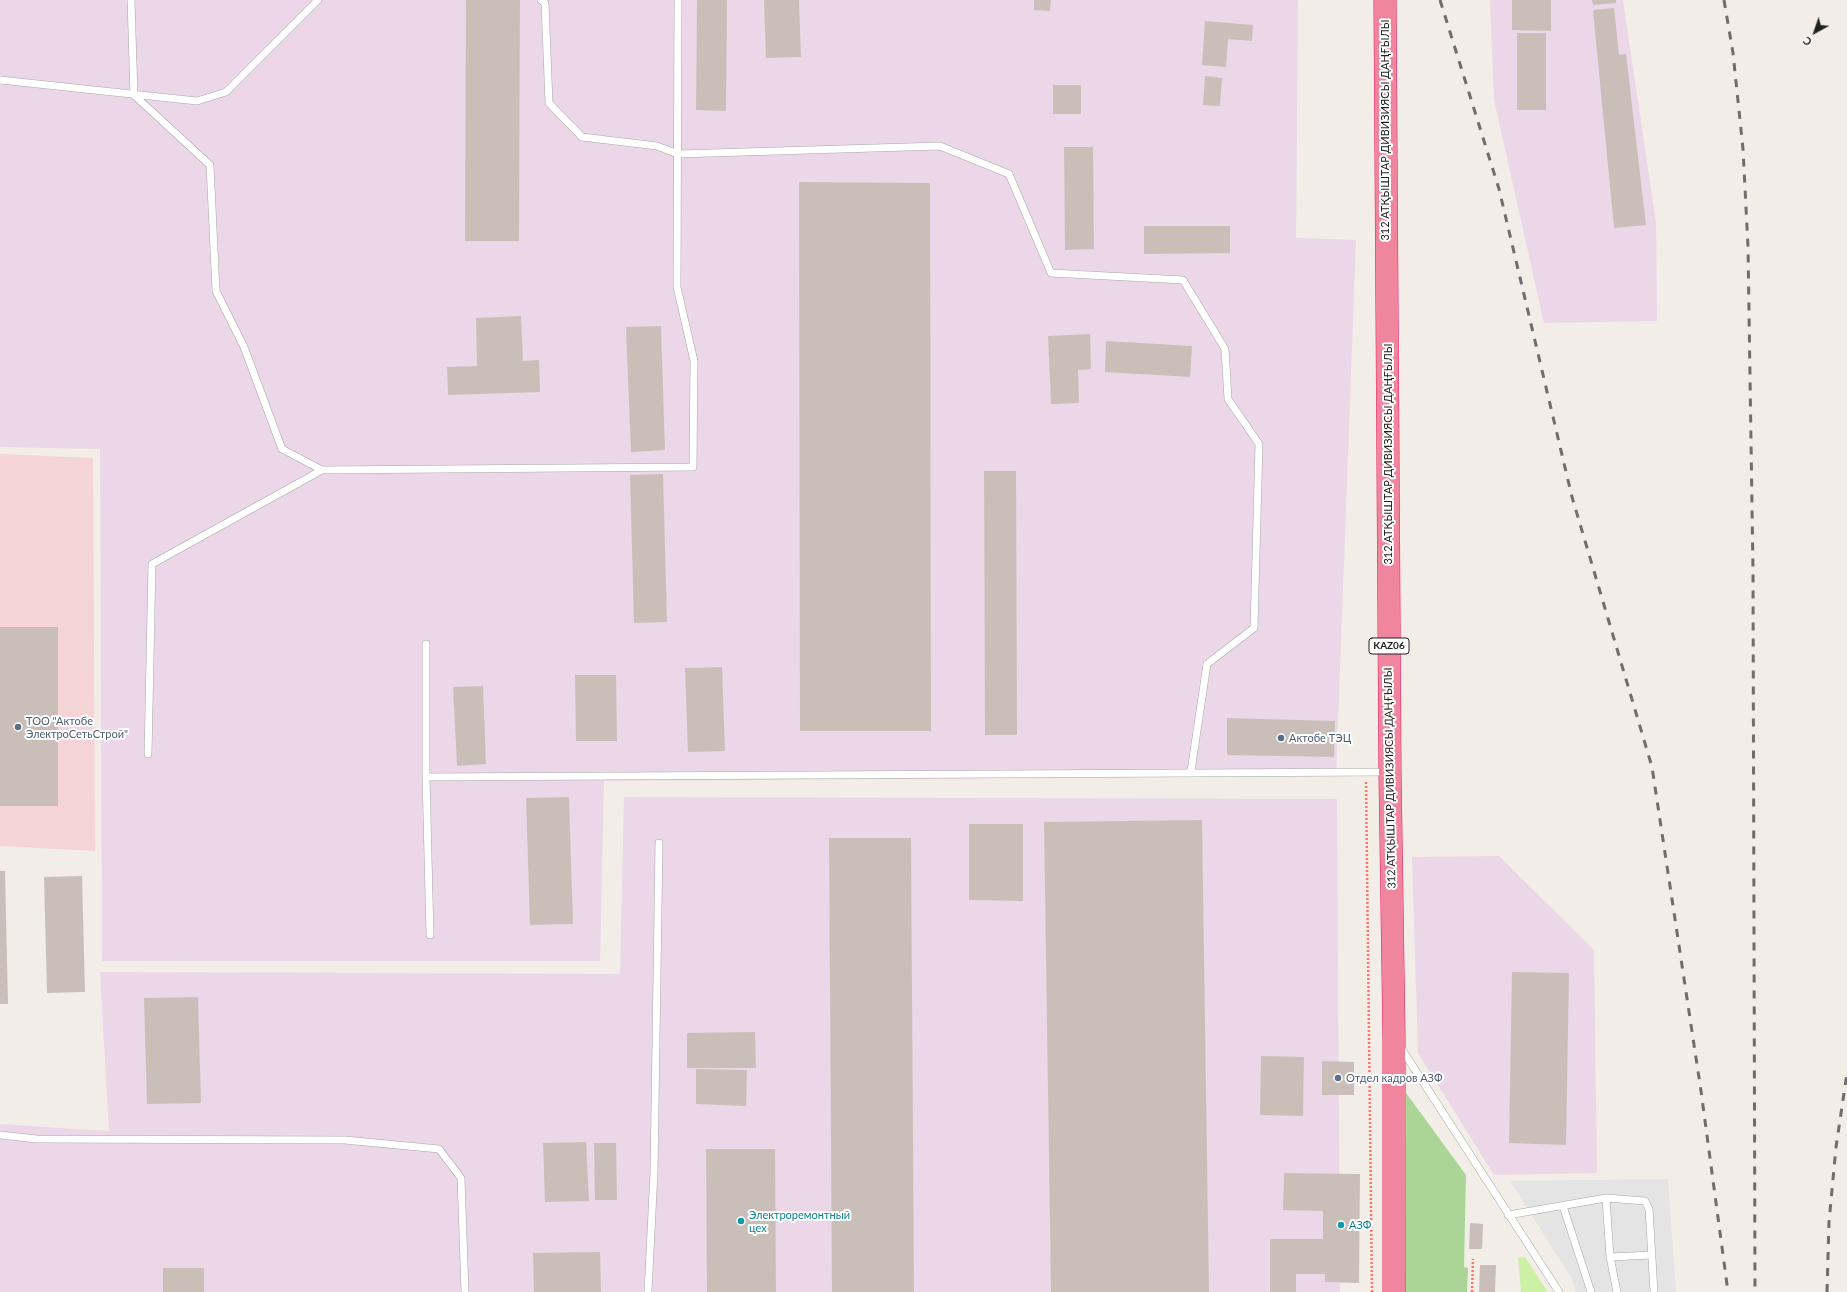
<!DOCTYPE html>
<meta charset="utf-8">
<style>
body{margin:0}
#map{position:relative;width:1847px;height:1292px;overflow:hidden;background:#f2ede6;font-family:Lato,sans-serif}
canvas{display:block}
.north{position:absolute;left:1795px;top:12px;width:40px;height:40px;-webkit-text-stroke:3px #fff;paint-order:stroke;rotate:220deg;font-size:11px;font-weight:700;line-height:16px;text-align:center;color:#202020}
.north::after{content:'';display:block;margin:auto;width:14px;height:18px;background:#202020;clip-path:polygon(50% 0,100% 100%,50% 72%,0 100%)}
</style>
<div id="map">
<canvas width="1847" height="1292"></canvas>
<div class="north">С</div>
</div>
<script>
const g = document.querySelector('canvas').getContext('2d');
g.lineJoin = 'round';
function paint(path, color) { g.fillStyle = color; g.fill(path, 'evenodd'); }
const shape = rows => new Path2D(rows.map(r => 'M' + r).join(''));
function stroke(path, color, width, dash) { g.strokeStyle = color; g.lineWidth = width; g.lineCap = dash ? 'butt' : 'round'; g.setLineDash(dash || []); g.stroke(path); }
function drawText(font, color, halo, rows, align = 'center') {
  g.font = font + ' Lato,sans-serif'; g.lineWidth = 4; g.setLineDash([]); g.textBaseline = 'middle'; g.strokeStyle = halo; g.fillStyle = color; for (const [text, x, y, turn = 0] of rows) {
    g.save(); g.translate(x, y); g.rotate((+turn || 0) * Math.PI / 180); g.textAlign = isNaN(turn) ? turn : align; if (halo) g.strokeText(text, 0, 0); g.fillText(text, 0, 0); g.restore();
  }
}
const commercial = shape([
 [0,454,93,458,95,851,0,846]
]);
const industrial = shape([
 [0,0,1298,0,1296,238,1356,240,1336,776,604,781,600,961,102,961,100,449,0,447],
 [1490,0,1623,0,1656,223,1657,321,1544,323,1494,100],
 [624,797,1337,799,1340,1292,0,1292,0,1124,109,1131,100,972,620,974],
 [1499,856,1594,950,1597,1173,1494,1175,1418,1053,1412,857]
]);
const grass = shape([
 [1525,1257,1546,1289,1547,1292,1521,1292,1518,1258]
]);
const forest = shape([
 [1406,1093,1466,1175,1464,1267,1468,1268,1467,1292,1405,1292]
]);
const parking = shape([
 [1668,1179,1676,1292,1576,1292,1572,1279,1510,1181]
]);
const building = shape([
 [466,0,520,0,519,241,465,241],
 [697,0,727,0,726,111,696,110],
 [764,0,799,0,801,57,766,58],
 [1034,0,1051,0,1050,11,1034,10],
 [1512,0,1551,0,1551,31,1512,30],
 [1592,0,1616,0,1616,3,1593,5],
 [1614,8,1619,55,1626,54,1646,225,1614,228,1593,10],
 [1205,21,1253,25,1252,41,1228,39,1226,67,1202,65],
 [1517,33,1546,33,1546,110,1517,110],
 [1205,76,1222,78,1220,106,1203,105],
 [1053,85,1081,85,1081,114,1053,114],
 [1064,147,1093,147,1094,249,1065,250],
 [799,182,930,183,931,731,800,731],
 [1144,226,1230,226,1230,253,1144,254],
 [521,316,523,361,539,360,540,392,448,395,447,367,477,366,476,318],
 [661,326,665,450,631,452,626,327],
 [1090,334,1091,369,1078,370,1079,403,1051,404,1048,336],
 [1106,341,1192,346,1190,377,1105,372],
 [984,471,1016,471,1017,735,985,735],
 [663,474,667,622,634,623,630,475],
 [0,627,58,627,58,806,0,806],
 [722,667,725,751,688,752,685,668],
 [575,675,616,675,617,741,576,741],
 [483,686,486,764,457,766,453,687],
 [1227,718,1335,721,1334,757,1227,755],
 [569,797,573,924,530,925,526,798],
 [1202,820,1209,1292,1051,1292,1044,822],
 [969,824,1023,824,1023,901,969,900],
 [829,838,911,838,914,1292,832,1292],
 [0,871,5,871,8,1004,0,1004],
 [82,876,85,992,47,993,44,877],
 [1512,972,1569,973,1566,1145,1509,1143],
 [198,997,201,1103,147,1104,144,998],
 [755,1032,756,1068,687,1068,687,1033],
 [1261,1056,1304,1057,1303,1116,1260,1115],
 [1322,1061,1354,1062,1354,1095,1322,1095],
 [696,1069,747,1070,746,1106,696,1104],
 [586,1142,589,1201,545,1202,543,1143],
 [594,1143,616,1143,617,1200,595,1200],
 [706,1149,775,1149,776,1292,707,1292],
 [1284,1173,1360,1174,1359,1283,1325,1282,1325,1274,1296,1274,1296,1292,1270,1292,1270,1239,1323,1239,1323,1211,1283,1210],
 [1470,1223,1483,1224,1482,1249,1469,1249],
 [600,1252,601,1292,534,1292,533,1253],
 [1480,1265,1496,1265,1495,1292,1479,1292],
 [163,1268,204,1268,204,1292,163,1292]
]);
const path = shape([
 [1366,782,1372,1292],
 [1472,1292,1473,1259]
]);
const lane = shape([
 [131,0,134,95,210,165,216,291,244,347,282,449,322,470],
 [541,0,545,3,549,103,582,137,657,146,678,154,940,146,1009,174,1051,273,1183,280,1225,349,1228,399,1259,444,1254,628,1207,664,1191,771],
 [0,80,197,101,226,92,318,0],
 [426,644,426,777,430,935],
 [148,754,152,564,322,470,693,467,694,361,677,287,678,0],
 [426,777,1387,772],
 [1401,1048,1559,1292],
 [0,1135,37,1139,345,1140,439,1149,461,1178,465,1292],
 [1606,1198,1610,1257,1617,1292],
 [1563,1206,1591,1292],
 [1508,1215,1606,1198,1645,1201,1649,1209,1654,1292],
 [1610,1257,1652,1255],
 [648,1292,654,1172,659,843]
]);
const highway = shape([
 [1385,0,1390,772,1394,1038,1394,1292]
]);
const rail = shape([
 [1440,0,1499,189,1572,497,1652,767,1701,1091,1728,1292],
 [1724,0,1733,53,1743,149,1748,247,1753,571,1755,1292],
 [1827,1292,1829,1222,1836,1147,1847,1073]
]);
const markers = [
 [18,727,4,"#5c6f8a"],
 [1281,738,4,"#5c6f8a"],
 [1338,1078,4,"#5c6f8a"],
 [741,1221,4,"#0f9aa8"],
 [1341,1225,4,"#0f9aa8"]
];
const shields = [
 [1389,646,40]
];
const shieldNames = [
 ["KАZ06",1389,646]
];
const streetNames = [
 ["312 АТҚЫШТАР ДИВИЗИЯСЫ ДАҢҒЫЛЫ",1385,130,-90],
 ["312 АТҚЫШТАР ДИВИЗИЯСЫ ДАҢҒЫЛЫ",1388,454,-90],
 ["312 АТҚЫШТАР ДИВИЗИЯСЫ ДАҢҒЫЛЫ",1390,778,-91]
];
const serviceNames = [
 ["ТОО \"Актобе",26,721],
 ["ЭлектроСетьСтрой\"",26,734],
 ["Актобе ТЭЦ",1289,738],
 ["Отдел кадров АЗФ",1346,1078]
];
const cultureNames = [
 ["Электроремонтный",749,1215],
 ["цех",749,1228],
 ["АЗФ",1349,1225]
];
paint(commercial, '#f4d4d4');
paint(industrial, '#ebd7e8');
paint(grass, '#cdf0a7');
paint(forest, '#abd596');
paint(parking, '#e4e4e4');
paint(building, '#cabfb8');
stroke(lane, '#a7a7a7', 8);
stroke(highway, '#ed1666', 23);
stroke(path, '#ff7469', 2.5, [2, 2]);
stroke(lane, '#fff', 7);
stroke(highway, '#f0869d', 22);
stroke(rail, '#6e6e6e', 3, [8, 8]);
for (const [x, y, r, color] of markers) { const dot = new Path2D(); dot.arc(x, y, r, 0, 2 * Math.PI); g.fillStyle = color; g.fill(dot); stroke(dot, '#fff', 1.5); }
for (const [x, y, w] of shields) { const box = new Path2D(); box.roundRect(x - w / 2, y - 8, w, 16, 3); g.fillStyle = '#fff'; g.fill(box); stroke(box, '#202020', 1); }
drawText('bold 10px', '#202020', null, shieldNames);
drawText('11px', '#202020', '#fff', streetNames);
drawText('11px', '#4e5e75', '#fff', serviceNames, 'left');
drawText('11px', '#0d838f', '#fff', cultureNames, 'left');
</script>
